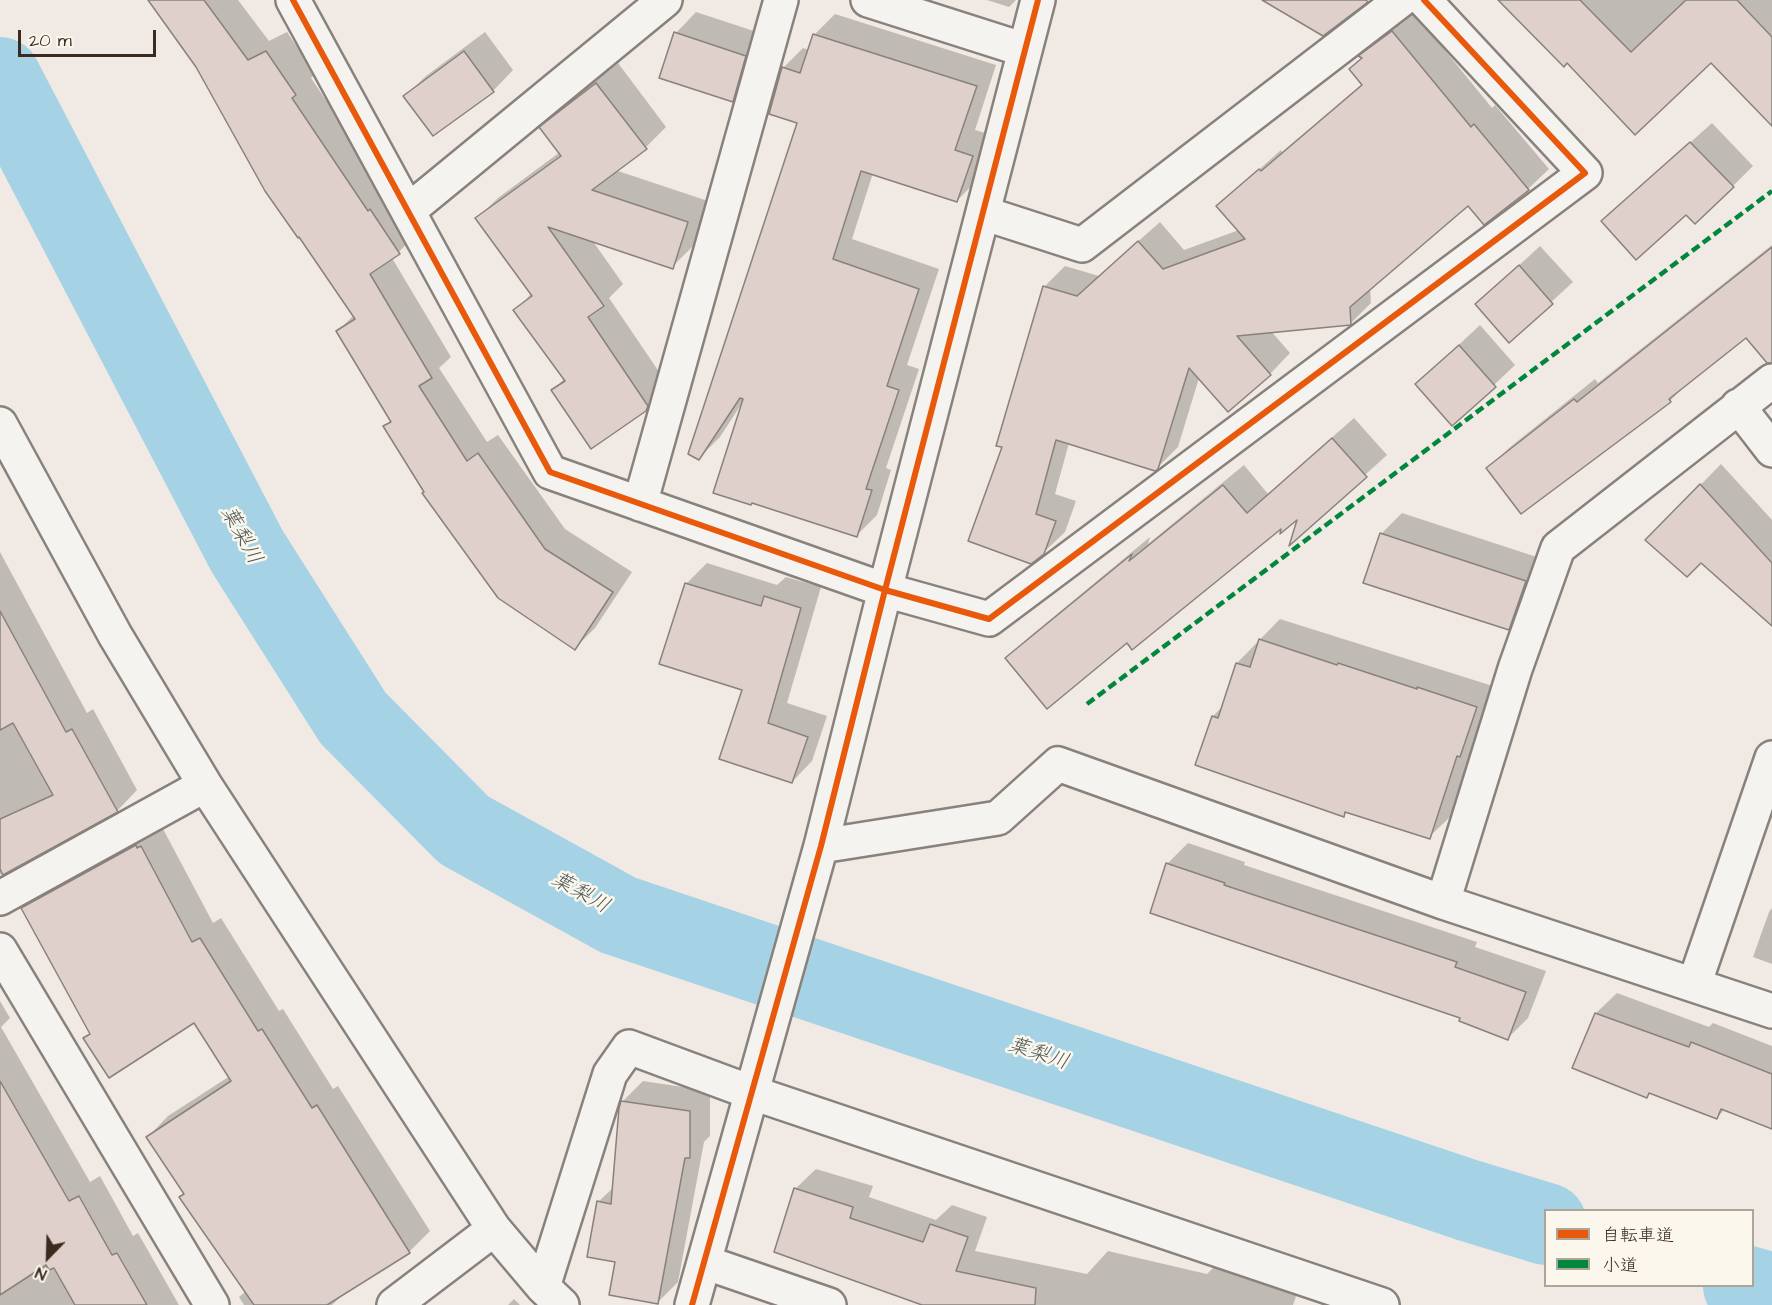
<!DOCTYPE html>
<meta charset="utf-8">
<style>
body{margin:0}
#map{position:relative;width:1772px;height:1305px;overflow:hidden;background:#f1e9e3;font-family:"Architects Daughter","Klee One",sans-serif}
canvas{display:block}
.legend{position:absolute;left:1544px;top:1209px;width:210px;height:78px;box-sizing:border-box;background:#fbf7ec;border:2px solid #aea59a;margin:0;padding:8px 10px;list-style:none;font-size:18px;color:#3b2a1e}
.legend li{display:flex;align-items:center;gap:12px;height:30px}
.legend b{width:30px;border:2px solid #aea59a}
.north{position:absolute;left:18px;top:1227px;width:60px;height:60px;-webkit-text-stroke:4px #fbf7ec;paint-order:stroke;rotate:203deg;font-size:16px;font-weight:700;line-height:24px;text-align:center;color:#3b2a1e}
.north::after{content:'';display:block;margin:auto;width:21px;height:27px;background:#3b2a1e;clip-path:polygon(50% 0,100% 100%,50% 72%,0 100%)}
.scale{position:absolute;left:18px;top:30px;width:138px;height:27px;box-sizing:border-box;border:3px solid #3b2a1e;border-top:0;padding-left:8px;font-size:18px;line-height:21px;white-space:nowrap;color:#3b2a1e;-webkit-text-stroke:4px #fbf7ec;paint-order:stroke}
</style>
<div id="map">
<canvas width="1772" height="1305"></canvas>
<ul class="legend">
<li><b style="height:8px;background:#e8590c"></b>自転車道</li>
<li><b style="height:8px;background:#00873e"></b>小道</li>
</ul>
<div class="north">N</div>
<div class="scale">20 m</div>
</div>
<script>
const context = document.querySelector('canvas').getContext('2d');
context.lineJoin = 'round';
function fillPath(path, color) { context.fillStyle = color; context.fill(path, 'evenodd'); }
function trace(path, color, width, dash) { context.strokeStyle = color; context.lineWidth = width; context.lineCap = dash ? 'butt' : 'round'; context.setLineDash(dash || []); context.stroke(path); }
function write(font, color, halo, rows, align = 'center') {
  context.font = font + ' "Architects Daughter","Klee One",sans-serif'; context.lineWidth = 5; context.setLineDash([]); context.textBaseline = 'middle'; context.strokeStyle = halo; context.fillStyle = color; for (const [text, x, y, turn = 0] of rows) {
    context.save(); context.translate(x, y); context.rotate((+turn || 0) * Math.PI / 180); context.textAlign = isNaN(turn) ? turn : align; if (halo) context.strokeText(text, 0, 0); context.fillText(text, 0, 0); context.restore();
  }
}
const shadow = new Path2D(`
 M150,0H238L269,41L287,32L315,74L311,78L388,192L419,233L392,258L451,357L439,368L487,442L498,435L565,529L632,572L595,628L575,648L425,492L385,427L391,420L338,331L354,315L197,66Z
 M987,0H1016L1009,7Z
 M1500,0H1772V124L1712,61H1567Z
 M1413,11L1492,108L1495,105L1549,169L1528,189L1468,204L1370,288L1371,303L1350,324L1271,331L1290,353L1270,374L1199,378L1178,447L1157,468L1069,443L1055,494L1076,501L1065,532L1043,553L1004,446L1044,287L1065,266L1099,276L1160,222L1184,250L1239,230L1218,206L1281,150L1282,152L1363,83V57L1361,56L1381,36Z
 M696,12L766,35L753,80L733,101L661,77L676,33Z
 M835,14L996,65L975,130L992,135L977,180L957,201L873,173L852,239L939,269L907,365L919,369L886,468L891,470L877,515L856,536L742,403L720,437L699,458L798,123L783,68L803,48L809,50L814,35Z
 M485,32L513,70L493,91L405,96L426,76Z
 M618,63L666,127L646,147L615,170L708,201L693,246L672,267L592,240L623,284L609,298L668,385L667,389L645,410L553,390L565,378L515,310L532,293L477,218L498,198L560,152L541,128L562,107Z
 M1712,123L1753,166L1733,186L1686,213L1603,221Z
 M1772,245V332L1747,335L1690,380L1670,401L1488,469L1509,448L1595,379L1598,383Z
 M1540,246L1573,282L1509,341L1477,304Z
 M1480,325L1515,365L1453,424L1417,384Z
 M1354,418L1387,455L1292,541L1300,515L1284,525L1127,641L1007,658L1028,638L1150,537L1148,544L1244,465L1268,494Z
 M1721,464L1772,520V624L1701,561L1647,540Z
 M1402,513L1546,560L1529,608L1509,628L1381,534Z
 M0,552L87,713L93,709L137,790L117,811L0,875Z
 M707,563L777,585L786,577L821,587L787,703L827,716L812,761L792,782L686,584Z
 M1280,619L1496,687L1481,735L1475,740L1450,817L1429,837L1348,811L1343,815L1213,716L1223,706L1237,663Z
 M162,827L213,923L221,918L279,1011L283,1009L333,1089L338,1086L430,1231L409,1252L348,1290L332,1305H244L239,1297L246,1291L148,1137L168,1116L230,1076L195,1020L85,1038L91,1032L23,908L44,887Z
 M1188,843L1245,862L1244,865L1477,942L1475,947L1546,971L1528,1018L1507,1039L1462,1017L1167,864Z
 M1772,908V964L1753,957L1769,912Z
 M1617,993L1709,1027L1713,1023L1772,1046V1127L1725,1109L1717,1118L1651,1092L1646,1096L1574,1067L1596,1013Z
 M0,1001L10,1018L1,1027L90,1182L100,1176L133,1236L138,1233L179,1305H0Z
 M643,1081L710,1091V1136L704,1142L678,1282L658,1302L617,1261L598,1202L614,1187L622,1102Z
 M816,1169L873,1186L869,1197L936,1220L952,1205L987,1217L975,1251L1087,1274L1108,1251L1207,1274L1221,1260L1301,1282L1293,1305H927L795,1189Z
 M514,1299L520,1305H508Z`);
const river = new Path2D(`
 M0,78L247,551L353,718L464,830L618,915L1467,1200L1546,1224
 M1744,1286L1772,1294`);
const building = new Path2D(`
 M148,0H204L248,60L266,51L296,95L292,98L368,211L370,209L400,254L370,274L432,378L419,386L467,461L478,453L545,549L613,592L575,650L498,598L422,493L424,492L383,426L391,422L336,331L355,319L299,237L298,238L265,191L196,67Z
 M1262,0H1366L1368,2L1323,36Z
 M1498,0H1580L1631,52L1686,0H1737L1772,37V126L1711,63L1635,135L1567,63L1564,67Z
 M1392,31L1471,127L1474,124L1529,190L1484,225L1468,206L1350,307L1351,325L1237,336L1271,375L1228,412L1189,368L1158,469L1155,471L1056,440L1036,514L1056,521L1044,554L1031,564L968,541L1002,447L996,446L1043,286L1077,296L1138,241L1163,269L1245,239L1216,206L1259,169L1261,171L1362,85L1349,69L1362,58L1358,56Z
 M674,32L746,56L733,102L659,78Z
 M813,34L977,86L955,150L973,156L957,202L861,171L833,259L919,289L887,386L899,390L866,489L872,490L857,537L752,503L751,505L713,493L743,399L740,398L699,460L688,454L797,123L769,114L782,67L800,73Z
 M464,51L494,92L433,136L403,96Z
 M596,83L647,149L592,190L688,222L673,269L548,227L604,306L588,317L648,406L646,411L591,449L551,390L565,381L513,310L532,296L475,218L561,156L539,127Z
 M1690,142L1734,187L1695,224L1686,215L1636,260L1601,221Z
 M1772,247V363H1767L1746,338L1669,399L1671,402L1521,514L1486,468L1574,399L1577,402Z
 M1519,265L1553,304L1509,343L1475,304Z
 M1459,345L1496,387L1452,426L1415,384Z
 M1332,438L1367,477L1289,546L1297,520L1280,534L1281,529L1132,650L1127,643L1047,709L1005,658L1132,554L1129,561L1223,485L1247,513Z
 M1700,484L1772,563V626L1701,563L1687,577L1645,540Z
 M1380,533L1526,581L1509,630L1363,583Z
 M685,583L761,606L764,596L801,608L768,723L808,737L792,783L719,759L742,690L659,664Z
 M0,611L66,732L72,729L118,812L3,875L0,869V819L53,795L13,723L0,730Z
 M1259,639L1337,665L1338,663L1417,689V687L1477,707L1460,757L1457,756L1430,839L1345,812L1344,817L1195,765L1212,716L1218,718L1236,663L1250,667Z
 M136,845L137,848L141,846L192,942L200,938L258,1031L262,1029L312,1108L317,1105L410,1253L327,1305H254L179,1197L184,1194L146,1137L231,1081L194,1023L109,1078L83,1038L90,1034L21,908Z
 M1166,863L1225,883L1224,885L1457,962L1455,967L1526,992L1508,1040L1459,1021L1460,1018L1150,913Z
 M1595,1013L1689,1047L1691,1042L1772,1074V1129L1721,1109L1717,1119L1649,1093L1647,1098L1572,1068Z
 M0,1081L69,1201L79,1196L112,1255L117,1253L147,1305H75L54,1268L49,1270L46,1265L0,1295Z
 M621,1101L690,1111V1158H685L658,1304L609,1295L615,1262L587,1257L597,1201L611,1204L619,1108Z
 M794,1188L853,1207L850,1218L923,1242L930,1224L968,1237L956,1271L1036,1288L1035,1305H922L774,1252Z`);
const minor = new Path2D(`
 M293,0L550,472L885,590L989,619L1585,173L1424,0
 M868,0L1025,50
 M408,211L665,0
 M983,213L1082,245L1401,0
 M1738,406L1772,450
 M0,424L115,635L205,785L494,1229L543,1287L562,1305
 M640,504L781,0
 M821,846L998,818L1058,764L1443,902L1772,1011
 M0,898L205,785
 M1443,902L1515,669L1558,548L1772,381
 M0,950L212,1305
 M1694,985L1772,758
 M704,1262L829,1305
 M543,1287L610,1074L629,1047L753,1093L1382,1305
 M394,1305L494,1229
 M692,1305L821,846L885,590L1038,0`);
const quiet = new Path2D(`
 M1087,704L1772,191`);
const cycleway = new Path2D(`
 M293,0L550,472L885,590L989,619L1585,173L1424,0
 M692,1305L821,846L885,590L1038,0`);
const waterNames = [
 ["葉梨川",240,536,61],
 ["葉梨川",580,894,29],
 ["葉梨川",1038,1055,18]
];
fillPath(shadow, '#0003');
trace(river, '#a5d3e5', 82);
fillPath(building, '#dfd0cc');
trace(building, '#88817c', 1.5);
trace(minor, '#88817c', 38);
trace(minor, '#f5f3ef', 33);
trace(quiet, '#00873e', 4.5, [9, 4.5]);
trace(cycleway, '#e8590c', 6);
write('italic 21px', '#515a5a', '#fbf7ec', waterNames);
</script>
